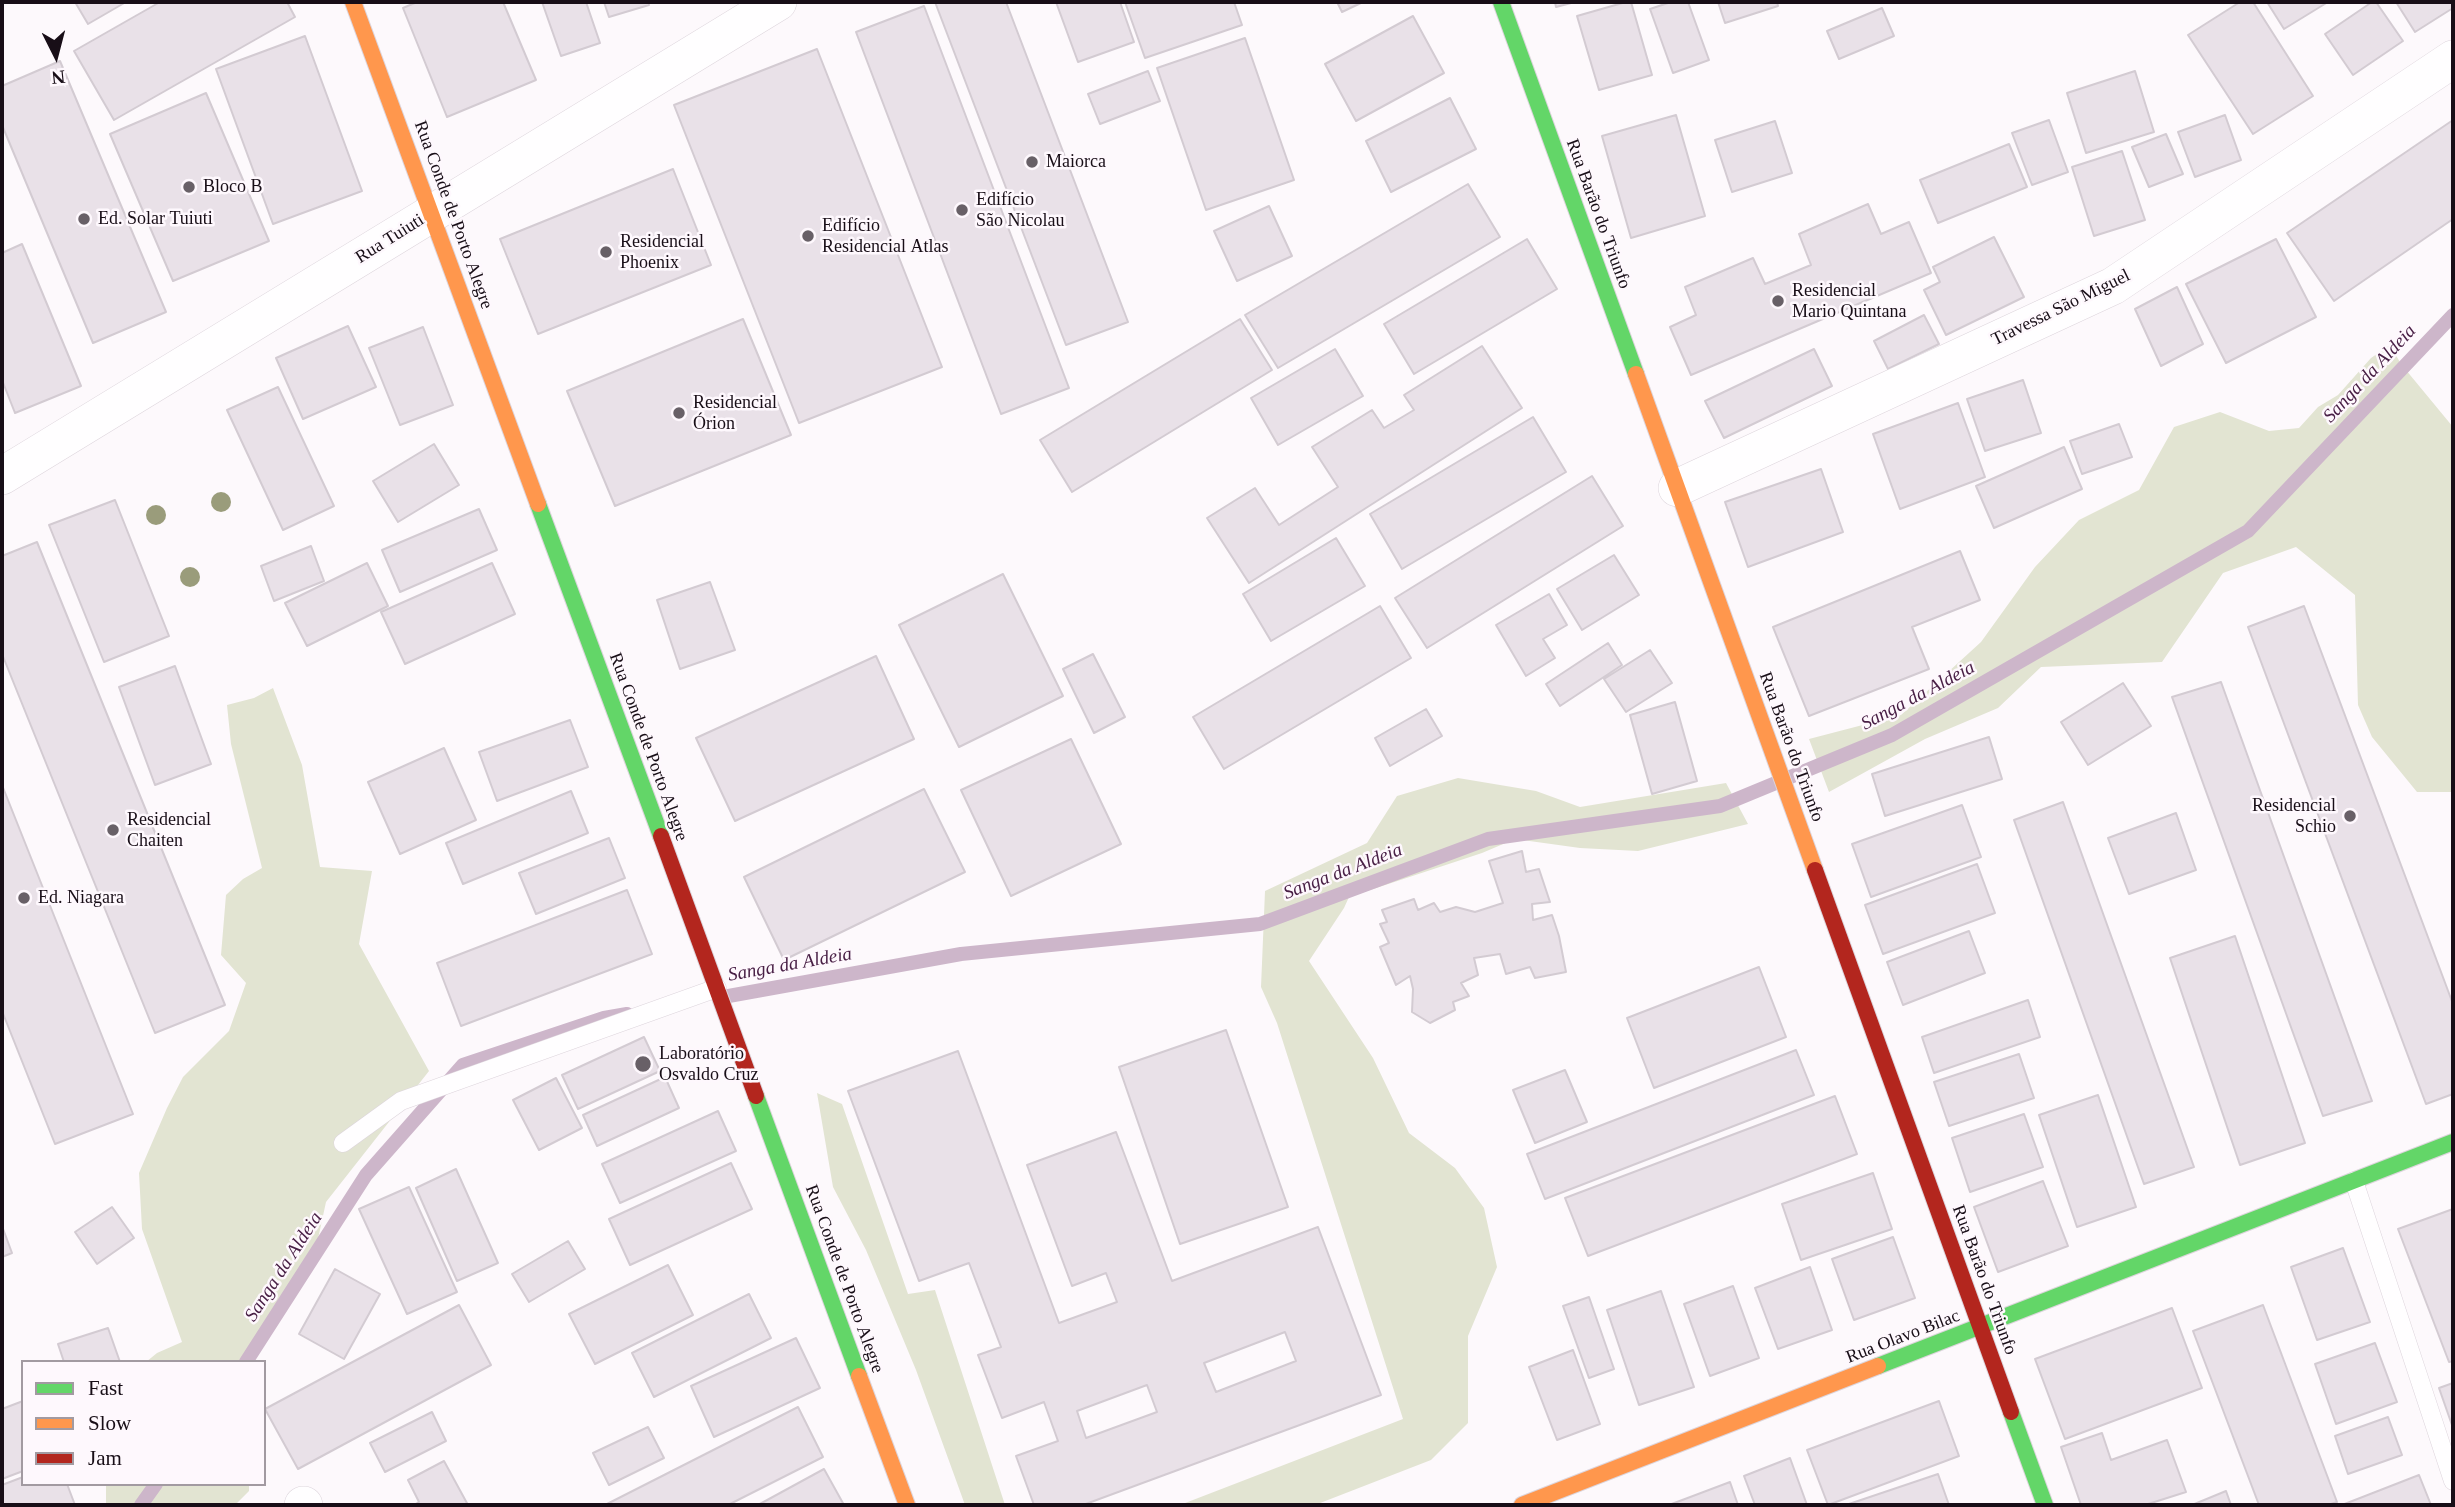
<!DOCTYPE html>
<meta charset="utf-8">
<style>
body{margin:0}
#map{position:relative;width:2455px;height:1507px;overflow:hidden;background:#fdf9fc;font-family:"Times New Roman",serif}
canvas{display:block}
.frame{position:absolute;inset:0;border:4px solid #180e17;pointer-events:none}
.legend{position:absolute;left:21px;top:1360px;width:245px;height:126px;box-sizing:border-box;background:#fef8fd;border:2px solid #a29aa1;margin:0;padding:9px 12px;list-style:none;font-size:21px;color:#180e17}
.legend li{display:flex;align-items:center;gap:14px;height:35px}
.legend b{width:35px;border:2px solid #a29aa1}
.north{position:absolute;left:21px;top:21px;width:70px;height:70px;-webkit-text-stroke:5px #fef8fd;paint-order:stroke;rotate:174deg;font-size:19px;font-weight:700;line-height:28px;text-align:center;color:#180e17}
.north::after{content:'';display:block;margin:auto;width:24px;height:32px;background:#180e17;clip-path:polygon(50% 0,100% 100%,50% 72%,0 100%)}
</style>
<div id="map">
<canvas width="2455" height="1507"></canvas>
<div class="frame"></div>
<ul class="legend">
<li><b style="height:9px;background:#63d668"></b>Fast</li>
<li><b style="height:9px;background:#ff974d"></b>Slow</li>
<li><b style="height:9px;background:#b3261e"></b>Jam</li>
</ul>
<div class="north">N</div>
</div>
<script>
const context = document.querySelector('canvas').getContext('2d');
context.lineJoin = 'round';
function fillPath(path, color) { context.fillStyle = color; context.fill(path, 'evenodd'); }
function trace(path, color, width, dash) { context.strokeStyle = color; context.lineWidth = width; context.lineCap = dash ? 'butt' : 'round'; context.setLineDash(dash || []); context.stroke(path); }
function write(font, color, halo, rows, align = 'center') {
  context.font = font + ' "Times New Roman",serif'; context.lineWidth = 5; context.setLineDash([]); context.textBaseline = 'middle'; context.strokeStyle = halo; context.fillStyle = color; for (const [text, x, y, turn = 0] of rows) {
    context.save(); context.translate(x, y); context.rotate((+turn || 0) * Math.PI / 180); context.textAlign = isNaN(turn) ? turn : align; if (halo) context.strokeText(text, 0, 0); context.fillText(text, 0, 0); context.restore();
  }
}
const green = new Path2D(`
 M2390,345L2401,364L2453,427V792H2417L2372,737L2358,705L2355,595L2296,547L2223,573L2162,662L2041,667L1998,708L1925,739L1829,792L1809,739L1901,715L1981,642L2035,567L2079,520L2139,490L2174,427L2220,412L2269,431L2299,428L2318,407L2338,395L2371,358Z
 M273,688L302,765L320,867L372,871L359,944L429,1071L326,1202L316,1248L245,1362H146L157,1353L182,1342L142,1229L139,1173L167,1108L183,1077L229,1031L246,983L221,955L226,895L243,879L262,868L231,744L227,705L254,698Z
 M1458,778L1536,791L1580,807L1726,783L1748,824L1638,851L1580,848L1515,839L1482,853L1349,897L1344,908L1309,961L1373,1058L1409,1133L1455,1168L1484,1208L1497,1267L1468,1336V1423L1431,1460L1315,1505H1180L1403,1419L1277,1023L1261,987L1265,891L1367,843L1397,796Z
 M817,1093L842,1104L908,1294L935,1290L1005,1505H965L916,1370L866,1250L833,1187Z
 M106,1484H249V1491L235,1505H106Z`);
const stream = new Path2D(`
 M723,997L961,954L1260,924L1488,839L1720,806L1892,735L2248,531L2453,315
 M246,1362L366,1175L463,1065L604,1018L627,1014
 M141,1505L156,1484`);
const building = new Path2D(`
 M75,2H126L88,24Z
 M160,2H287L295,17L114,120L74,51Z
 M417,2H503L536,80L447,117L403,8Z
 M542,2H586L600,43L561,56Z
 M604,2H648L649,5L609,17Z
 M935,2H1006L1128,322L1066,345Z
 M1056,2H1120L1134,42L1078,62Z
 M1125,2H1234L1242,25L1145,58Z
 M1337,2H1363L1342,12Z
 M1555,2H1575L1556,7Z
 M1626,2H1631L1652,75L1599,90L1577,16Z
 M1671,2H1688L1709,60L1673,73L1650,9Z
 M1718,2H1777L1778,6L1725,23Z
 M2240,2H2253L2313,96L2253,134L2188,35Z
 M2267,2H2328L2284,29Z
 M2372,2H2376L2403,41L2353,75L2325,34Z
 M2396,2H2453V8L2415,32Z
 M924,6L1069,388L1001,414L856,32Z
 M1882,8L1894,36L1839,59L1827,31Z
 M1413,16L1444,73L1356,121L1325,64Z
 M305,36L362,191L273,224L216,69Z
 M1245,38L1294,180L1206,210L1157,68Z
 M817,49L942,367L799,423L674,105Z
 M60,61L166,312L93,343L2,125V86Z
 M1148,71L1160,101L1100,124L1088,94Z
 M2135,71L2154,132L2086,153L2067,93Z
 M206,93L269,241L173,281L110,134Z
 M1450,98L1476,149L1391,192L1366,141Z
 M1676,115L1705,216L1631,238L1602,136Z
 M2225,115L2241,160L2195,177L2178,132Z
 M2049,120L2068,172L2032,185L2012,133Z
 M2453,120V219L2334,301L2287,233Z
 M1775,121L1792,173L1732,192L1715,140Z
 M2166,134L2183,174L2149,187L2132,147Z
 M2009,144L2027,187L1938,223L1920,180Z
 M2122,151L2145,220L2094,236L2072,167Z
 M673,169L711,265L538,334L500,239Z
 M1468,184L1500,237L1278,368L1245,315Z
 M1868,204L1881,234L1909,222L1931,273L1691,375L1670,327L1696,315L1685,287L1753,258L1765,284L1811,265L1799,234Z
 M1269,206L1292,256L1237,281L1214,231Z
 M1994,237L2024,297L1946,335L1924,290L1940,282L1933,267Z
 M1527,239L1557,289L1414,374L1384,324Z
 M2276,239L2316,317L2226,363L2186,284Z
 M22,244L81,386L15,413L2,380V253Z
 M2177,287L2203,344L2161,366L2135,309Z
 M1924,315L1939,344L1888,369L1874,341Z
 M743,319L791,435L615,506L567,391Z
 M1240,319L1272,370L1072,492L1040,440Z
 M348,326L376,387L303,419L276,358Z
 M423,327L453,405L400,425L369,348Z
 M1482,346L1522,408L1249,583L1207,518L1255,488L1279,525L1338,487L1312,447L1372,410L1384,428L1414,410L1404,395Z
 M1335,349L1363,396L1278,445L1251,398Z
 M1814,349L1832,386L1724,438L1705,401Z
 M2023,380L2041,433L1985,451L1967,399Z
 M278,387L334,506L283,530L227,410Z
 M1958,403L1985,477L1900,509L1873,434Z
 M1533,417L1566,472L1402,569L1370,514Z
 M2119,424L2132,457L2082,474L2070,441Z
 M434,444L459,485L398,522L373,481Z
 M2064,447L2082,489L1994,528L1976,486Z
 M1821,469L1843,532L1748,567L1725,502Z
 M1592,476L1623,526L1427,648L1395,598Z
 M115,500L169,636L104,662L49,525Z
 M479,509L497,550L400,592L382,550Z
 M1336,538L1365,586L1271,641L1243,594Z
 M37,542L225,1005L155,1033L2,654V556Z
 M311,546L324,581L274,601L261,566Z
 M1960,551L1980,600L1912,627L1929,669L1809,716L1773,627Z
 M1614,555L1639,595L1582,630L1557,589Z
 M367,563L388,606L307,646L285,603Z
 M492,563L515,614L405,664L381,612Z
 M1003,574L1063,696L959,747L899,625Z
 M710,582L735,650L680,669L657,600Z
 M1549,594L1567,625L1543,639L1555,658L1526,676L1496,625Z
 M1380,606L1411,658L1224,769L1193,717Z
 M2304,606L2453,1004V1094L2426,1104L2248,627Z
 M1608,643L1622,665L1560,706L1546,684Z
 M1650,650L1672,683L1626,712L1604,679Z
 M1093,654L1125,717L1094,733L1063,669Z
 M876,656L914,739L735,821L696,738Z
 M175,666L211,764L155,785L119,687Z
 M2221,682L2372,1101L2323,1116L2172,697Z
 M2123,683L2151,726L2088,765L2061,722Z
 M1675,702L1697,781L1652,794L1630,715Z
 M1426,709L1442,736L1390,766L1375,738Z
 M570,720L588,767L497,801L479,752Z
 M1989,737L2002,779L1885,816L1872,774Z
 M1071,739L1121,844L1011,896L961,790Z
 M444,748L476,820L400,854L368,782Z
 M2,785L133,1114L55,1144L2,1011Z
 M924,789L965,872L784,960L744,877Z
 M571,791L588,833L463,884L446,843Z
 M2063,802L2194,1167L2144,1184L2014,820Z
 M1962,805L1981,857L1871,897L1852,844Z
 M2176,813L2196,870L2129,894L2108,838Z
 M609,838L625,878L536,914L519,873Z
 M1522,851L1526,872L1539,869L1550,902L1532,904L1533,920L1552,915L1559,936L1566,972L1535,978L1530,967L1506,974L1500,954L1474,958L1478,975L1461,983L1469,996L1453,1002L1455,1010L1430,1023L1412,1012L1413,989L1410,976L1396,985L1380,947L1389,943L1380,924L1387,922L1382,910L1414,899L1418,910L1434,903L1440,912L1456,907L1475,912L1503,903L1489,861Z
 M1977,864L1995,913L1883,954L1865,905Z
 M627,890L652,954L461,1026L437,963Z
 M1969,931L1985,973L1903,1005L1887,962Z
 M2235,936L2305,1143L2240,1165L2170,958Z
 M1759,967L1786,1037L1654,1088L1627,1018Z
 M2028,1000L2040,1037L1934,1073L1922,1037Z
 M1226,1030L1288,1207L1180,1244L1119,1067Z
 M644,1037L660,1071L578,1109L562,1075Z
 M1796,1050L1814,1095L1545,1199L1527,1154Z
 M958,1051L1059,1323L1117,1302L1106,1273L1072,1286L1027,1165L1116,1132L1172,1281L1318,1227L1381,1395L1083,1505H1034L1016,1456L1058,1441L1044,1402L1002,1418L978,1355L1001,1347L969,1263L919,1281L848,1091ZM1285,1332L1296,1361L1216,1392L1204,1363ZM1147,1385L1157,1412L1086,1438L1077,1411Z
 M2019,1054L2034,1098L1949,1126L1934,1082Z
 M1565,1070L1587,1122L1535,1143L1513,1090Z
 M665,1077L679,1108L597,1146L583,1115Z
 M556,1078L582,1128L539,1150L513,1100Z
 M2098,1095L2136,1207L2077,1227L2039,1115Z
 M1835,1096L1857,1154L1588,1256L1565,1198Z
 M718,1111L736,1151L620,1203L602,1164Z
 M2024,1114L2043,1167L1970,1192L1952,1138Z
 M731,1163L752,1209L630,1265L609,1219Z
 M456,1169L498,1263L457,1281L416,1188Z
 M1873,1173L1892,1229L1801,1260L1782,1204Z
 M2043,1181L2068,1246L1998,1272L1974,1207Z
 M409,1187L457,1292L407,1314L359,1209Z
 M112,1207L134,1238L97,1264L75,1232Z
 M2453,1209V1361L2449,1362L2398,1229Z
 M2,1226L12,1253L2,1257Z
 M1893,1237L1915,1298L1854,1320L1832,1259Z
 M568,1241L585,1269L529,1302L512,1274Z
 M2343,1248L2370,1322L2317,1340L2291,1267Z
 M668,1265L693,1315L595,1364L569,1314Z
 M1810,1267L1832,1330L1778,1349L1755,1288Z
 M335,1269L380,1294L344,1359L299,1334Z
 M1733,1286L1759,1358L1710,1376L1684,1304Z
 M1661,1291L1694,1387L1639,1405L1607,1310Z
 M749,1294L771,1338L654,1397L632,1353Z
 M1589,1297L1614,1369L1589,1378L1563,1306Z
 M459,1305L491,1365L298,1469L265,1409Z
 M2263,1305L2337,1502L2328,1505H2259L2193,1331Z
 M2172,1308L2202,1388L2065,1439L2035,1359Z
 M108,1328L120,1362H64L58,1344Z
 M796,1338L820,1388L714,1437L691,1386Z
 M2375,1343L2397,1402L2336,1424L2315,1364Z
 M1573,1350L1600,1424L1557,1440L1529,1367Z
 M2453,1383V1428L2439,1388Z
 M23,1401V1471L2,1479V1409Z
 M1939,1401L1959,1456L1828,1505L1807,1450Z
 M798,1407L823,1457L728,1505H605Z
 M432,1412L446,1441L385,1472L370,1443Z
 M2388,1417L2402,1455L2348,1474L2335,1436Z
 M648,1427L664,1458L609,1485L593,1453Z
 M2102,1433L2111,1460L2167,1440L2186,1492L2145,1505H2081L2061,1447Z
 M1790,1458L1807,1505H1755L1744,1476Z
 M444,1461L468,1505H414L419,1502L408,1480Z
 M824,1469L844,1505H758Z
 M1938,1474L1949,1505H1846Z
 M2419,1475L2431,1505H2342Z
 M23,1477V1484H67L75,1505H2V1485Z
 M1730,1482L1738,1505H1669Z
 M2226,1491L2231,1505H2192Z`);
const lane = new Path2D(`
 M343,1143L401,1101L717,988
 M2354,1181L2453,1481`);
const street = new Path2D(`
 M2,476L778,2
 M1677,488L2113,286L2453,59
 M303,1505H304`);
const fast = new Path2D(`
 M1501,2L1636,374
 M538,504L661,836
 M756,1096L859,1376
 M1878,1366L2453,1142
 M2011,1412L2045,1505`);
const slow = new Path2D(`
 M353,2L538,504
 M1636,374L1815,870
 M859,1376L907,1505
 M1522,1505L1878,1366`);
const jam = new Path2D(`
 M661,836L756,1096
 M1815,870L2011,1412`);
const trees = [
 [221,502],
 [156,515],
 [190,577]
];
const markers = [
 [1032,162,7,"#686067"],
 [189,187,7,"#686067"],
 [962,210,7,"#686067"],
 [84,219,7,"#686067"],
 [808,236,7,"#686067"],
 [606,252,7,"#686067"],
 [1778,301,7,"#686067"],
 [679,413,7,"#686067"],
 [2350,816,7,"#686067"],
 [113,830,7,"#686067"],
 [24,898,7,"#686067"],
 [643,1064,9,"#686067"]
];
const poiNames = [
 ["Maiorca",1046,162],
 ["Bloco B",203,187],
 ["Edifício",976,200],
 ["São Nicolau",976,221],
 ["Ed. Solar Tuiuti",98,219],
 ["Edifício",822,226],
 ["Residencial Atlas",822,247],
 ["Residencial",620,242],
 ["Phoenix",620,263],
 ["Residencial",1792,291],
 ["Mario Quintana",1792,312],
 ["Residencial",693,403],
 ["Órion",693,424],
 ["Residencial",2336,806,"right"],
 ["Schio",2336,827,"right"],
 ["Residencial",127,820],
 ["Chaiten",127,841],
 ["Ed. Niagara",38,898],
 ["Laboratório",659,1054],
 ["Osvaldo Cruz",659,1075]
];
const streetNames = [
 ["Rua Barão do Triunfo",1598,214,70],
 ["Rua Conde de Porto Alegre",453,215,70],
 ["Rua Tuiuti",390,239,-32],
 ["Travessa São Miguel",2061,308,-26],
 ["Rua Conde de Porto Alegre",648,747,70],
 ["Rua Barão do Triunfo",1791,747,70],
 ["Rua Conde de Porto Alegre",844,1279,70],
 ["Rua Barão do Triunfo",1984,1280,70],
 ["Rua Olavo Bilac",1903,1337,-21]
];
const waterNames = [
 ["Sanga da Aldeia",2370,374,-47],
 ["Sanga da Aldeia",1918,696,-28],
 ["Sanga da Aldeia",1343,872,-21],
 ["Sanga da Aldeia",790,965,-10],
 ["Sanga da Aldeia",284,1267,-57]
];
fillPath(green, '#e2e4d2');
trace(stream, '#cdb6ca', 14);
fillPath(building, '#e9e1e8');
trace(building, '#d3cbd2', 2);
trace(lane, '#ddd5dc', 19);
trace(street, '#ddd5dc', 38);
trace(fast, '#ddd5dc', 18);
trace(slow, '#ddd5dc', 18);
trace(jam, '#ddd5dc', 18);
trace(lane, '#fffeff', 18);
trace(street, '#fffeff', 37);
trace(fast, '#63d668', 16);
trace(slow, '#ff974d', 16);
trace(jam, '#b3261e', 16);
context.fillStyle = '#9a9c7b';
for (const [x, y] of trees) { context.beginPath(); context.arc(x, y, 10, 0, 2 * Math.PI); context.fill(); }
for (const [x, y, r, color] of markers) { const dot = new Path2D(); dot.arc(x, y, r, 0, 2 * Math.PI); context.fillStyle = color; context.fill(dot); trace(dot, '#fef8fd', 2.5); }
write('18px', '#180e17', '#fef8fd', poiNames, 'left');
write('18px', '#180e17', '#fef8fd', streetNames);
write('italic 19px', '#492046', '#fef8fd', waterNames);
</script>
